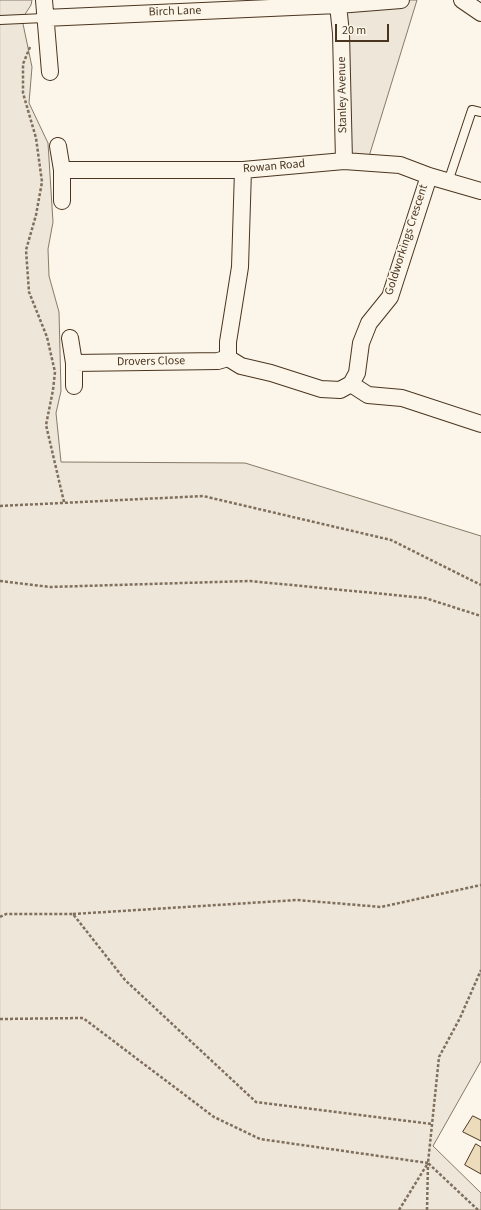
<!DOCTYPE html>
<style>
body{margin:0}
#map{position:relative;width:481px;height:1210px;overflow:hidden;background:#fbf6e9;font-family:"Source Sans 3",sans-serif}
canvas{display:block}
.scale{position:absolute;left:335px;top:24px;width:54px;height:18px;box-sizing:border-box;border:2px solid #4a3520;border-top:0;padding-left:5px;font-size:12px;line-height:14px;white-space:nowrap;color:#4a3520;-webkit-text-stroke:3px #fbf6e9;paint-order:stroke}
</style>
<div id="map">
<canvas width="481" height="1210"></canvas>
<div class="scale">20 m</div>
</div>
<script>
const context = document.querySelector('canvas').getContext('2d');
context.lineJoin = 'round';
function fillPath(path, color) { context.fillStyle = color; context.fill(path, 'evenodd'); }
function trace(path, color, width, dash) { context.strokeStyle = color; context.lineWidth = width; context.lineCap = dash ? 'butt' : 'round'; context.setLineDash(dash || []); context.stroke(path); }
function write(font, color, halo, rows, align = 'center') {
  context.font = font + ' "Source Sans 3",sans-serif'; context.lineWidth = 3; context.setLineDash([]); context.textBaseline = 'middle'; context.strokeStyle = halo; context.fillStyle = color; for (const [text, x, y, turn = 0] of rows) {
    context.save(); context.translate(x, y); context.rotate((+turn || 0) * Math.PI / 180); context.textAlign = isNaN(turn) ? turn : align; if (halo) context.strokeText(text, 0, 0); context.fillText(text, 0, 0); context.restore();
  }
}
const green = new Path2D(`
 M0,0H32L31,5L22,19L32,67L29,103L48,143L53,222L48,249L49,276L59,312L61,391L56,413L61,462L245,463L481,536V1061L433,1146L481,1193V1210H0Z
 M401,0H417L367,163L344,161L338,5Z`);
const building = new Path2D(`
 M473,1116L481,1120V1141L463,1132Z
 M476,1144L481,1147V1174L465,1165Z`);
const path = new Path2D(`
 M30,47L23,64V93L36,138L42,182L36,215L26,250L29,292L47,337L55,372L53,390L46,425L64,502
 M0,506L203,496L391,540L481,585
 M0,581L50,587L250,581L425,598L481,616
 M73,914L297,900L381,907L481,885
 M0,917L6,914H73L125,980L256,1102L432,1124
 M0,1019L83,1018L214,1117L260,1139L428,1163
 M399,1210L428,1163
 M427,1210L428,1163
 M478,1210L428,1163L439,1057L460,1018L481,970`);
const lane = new Path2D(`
 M0,20L44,18
 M448,182L472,110L481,112`);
const street = new Path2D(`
 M44,0L50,72
 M462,0L481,13
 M338,5L341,33L344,161
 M44,18L338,5L401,0
 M58,146L62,170V201
 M62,170H243L344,161L400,165L429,176L481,191
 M70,338L74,363V386
 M228,358L241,366L271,373L321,389L340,390L351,384L357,373L361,343L369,323L390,297L429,176
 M228,358V342L240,267L243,170
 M74,363L218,361L228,358
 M351,384L368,395L402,398L481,424`);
const streetNames = [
 ["Birch Lane",175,12,-2],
 ["Stanley Avenue",343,95,-91],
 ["Rowan Road",274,167,-5],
 ["Goldworkings Crescent",407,240,-72],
 ["Drovers Close",151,362,-1]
];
fillPath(green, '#ede6d9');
trace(green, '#887966', 1);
fillPath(building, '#ecdcbc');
trace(building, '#4a3520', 1);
trace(lane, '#4a3520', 10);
trace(street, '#4a3520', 18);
trace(path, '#7f6f5c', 2.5, [3, 2]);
trace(lane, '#fbf6e9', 8);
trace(street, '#fbf6e9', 16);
write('12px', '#4a3520', '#fbf6e9', streetNames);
</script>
